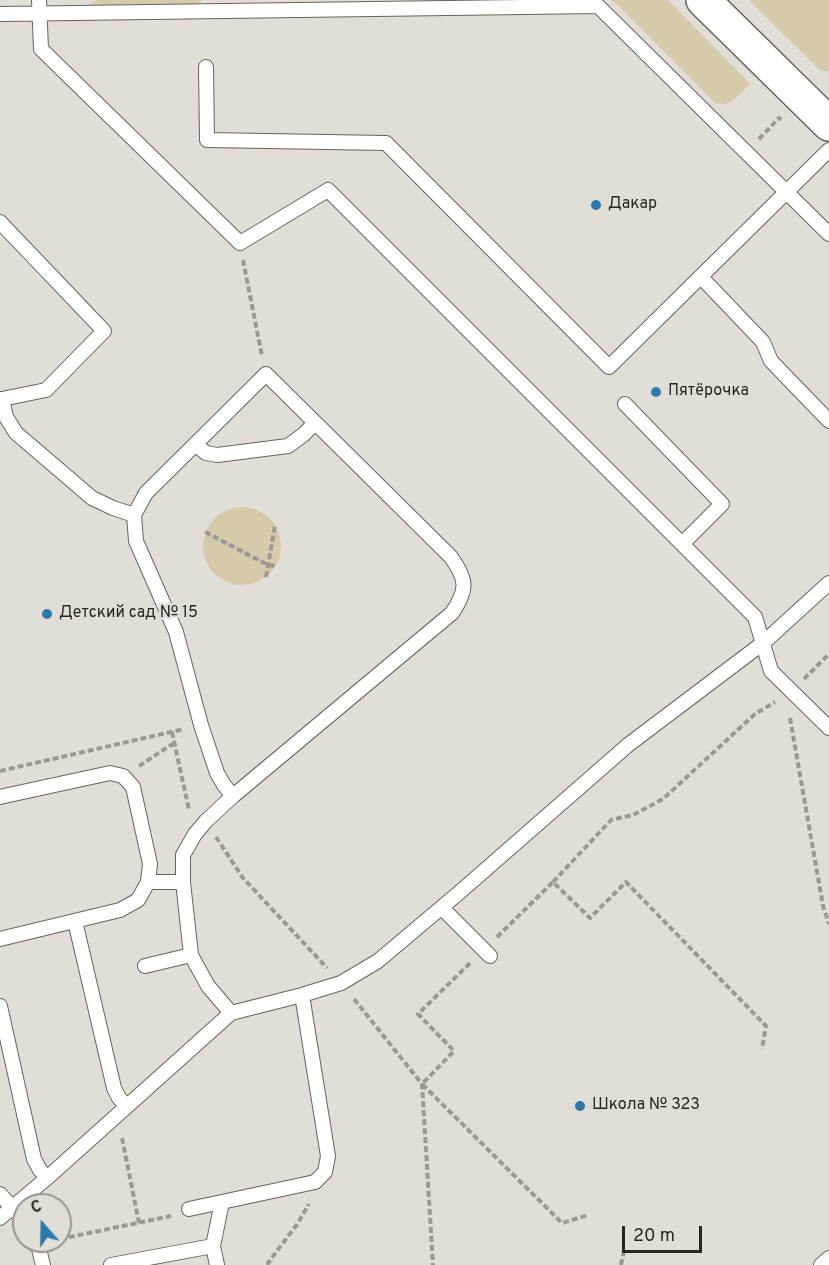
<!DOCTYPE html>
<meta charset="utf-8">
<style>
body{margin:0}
#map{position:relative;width:829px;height:1265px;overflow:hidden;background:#e1ded7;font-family:Overpass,sans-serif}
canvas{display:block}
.north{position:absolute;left:12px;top:1193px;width:60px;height:60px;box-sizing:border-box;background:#e1ded7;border:2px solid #97948f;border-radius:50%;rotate:340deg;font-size:16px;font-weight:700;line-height:24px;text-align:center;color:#272623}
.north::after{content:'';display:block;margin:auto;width:21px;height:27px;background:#2c7aac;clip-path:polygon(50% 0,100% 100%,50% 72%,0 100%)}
.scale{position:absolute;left:622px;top:1226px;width:80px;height:27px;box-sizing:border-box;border:3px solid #272623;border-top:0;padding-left:8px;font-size:18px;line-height:21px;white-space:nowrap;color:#272623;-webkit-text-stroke:4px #e1ded7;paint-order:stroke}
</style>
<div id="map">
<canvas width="829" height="1265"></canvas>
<div class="north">С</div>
<div class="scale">20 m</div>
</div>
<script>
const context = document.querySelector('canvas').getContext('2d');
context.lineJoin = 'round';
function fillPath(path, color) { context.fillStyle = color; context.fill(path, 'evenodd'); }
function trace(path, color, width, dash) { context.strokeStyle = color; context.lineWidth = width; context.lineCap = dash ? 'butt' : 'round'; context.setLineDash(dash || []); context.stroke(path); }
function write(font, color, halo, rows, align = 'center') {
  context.font = font + ' Overpass,sans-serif'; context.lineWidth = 5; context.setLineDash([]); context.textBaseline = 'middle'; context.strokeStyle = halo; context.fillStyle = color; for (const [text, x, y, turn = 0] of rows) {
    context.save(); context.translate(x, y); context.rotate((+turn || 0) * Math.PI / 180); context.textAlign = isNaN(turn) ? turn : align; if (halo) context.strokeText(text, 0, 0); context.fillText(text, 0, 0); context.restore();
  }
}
const green = new Path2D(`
 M97,0H204L194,4L88,5Z
 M611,0H668L750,84C739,94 731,108 715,103L619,6Z
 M749,0H829V72L820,70Z
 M203 546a39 39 0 1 1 78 0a39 39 0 1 1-78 0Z`);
const path = new Path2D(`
 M759,139L779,118L781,120
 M243,260L262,356
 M205,532L268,565L275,566
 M266,577L275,525
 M804,679L829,654
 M790,718L823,906L829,924
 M172,732L189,810
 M139,766L171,745L175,744
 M0,771L184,729
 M216,837L243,878L327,968
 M553,882L611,820L633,815L663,799L755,714L775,702
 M497,937L553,882L590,918L626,882L766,1026L762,1049
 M470,963L418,1014L454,1051L422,1084L562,1223L588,1215
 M354,999L422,1084L433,1265
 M122,1138L139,1223
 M60,1239L171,1216
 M269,1265L268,1263L298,1223L309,1204
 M621,1265L624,1251`);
const service = new Path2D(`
 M39,0L41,49L240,243L328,190L755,617L771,671L829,728
 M0,14L598,6L829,234
 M206,67L207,140L386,143L609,367L829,150
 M0,222L104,331L46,390L2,399
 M701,277L763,342L771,361L829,421
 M0,399H2L6,417L16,433L92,498L113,508L134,515L136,541L176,632L201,725L217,773L224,785L233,796L206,821L195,834L183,855V882L191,955L208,986L231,1013
 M625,404L722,504L682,544
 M196,445L206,453L217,455L288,446L303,435L315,423
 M134,515L146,493L266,374L451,557C467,580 468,589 452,613L233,796
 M0,797L110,773L123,776L133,787L150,864L148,882L138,900L120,910L0,939
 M148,882H183
 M442,908L490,956
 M75,921L114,1088L119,1098L127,1106
 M145,966L191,955
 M0,1006L34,1159L40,1170L47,1178
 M0,1194L24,1221
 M189,1209L315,1182L325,1172L328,1156L302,995
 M0,1218L47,1178L231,1013L302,995L341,983L378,961L461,891L628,745L763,643L829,583
 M37,1241L43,1265
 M213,1246L217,1265
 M111,1265L213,1246L222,1202
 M821,1265L829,1258`);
const tertiary = new Path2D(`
 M703,0L829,124`);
const markers = [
 [596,205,6,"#2c7aac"],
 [656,392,6,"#2c7aac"],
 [47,614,6,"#2c7aac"],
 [580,1106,6,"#2c7aac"]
];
const poiNames = [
 ["Дакар",608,205],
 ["Пятёрочка",668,392],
 ["Детский сад № 15",59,614],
 ["Школа № 323",592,1106]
];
fillPath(green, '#d5caa9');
trace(service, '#66645e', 16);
trace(tertiary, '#66645e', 36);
trace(path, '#9b9993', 4, [6, 3]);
trace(service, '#fff', 14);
trace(tertiary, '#fff', 33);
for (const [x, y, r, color] of markers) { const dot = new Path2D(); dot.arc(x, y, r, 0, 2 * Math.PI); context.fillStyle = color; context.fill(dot); trace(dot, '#e1ded7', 2); }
write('16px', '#272623', '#e1ded7', poiNames, 'left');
</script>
